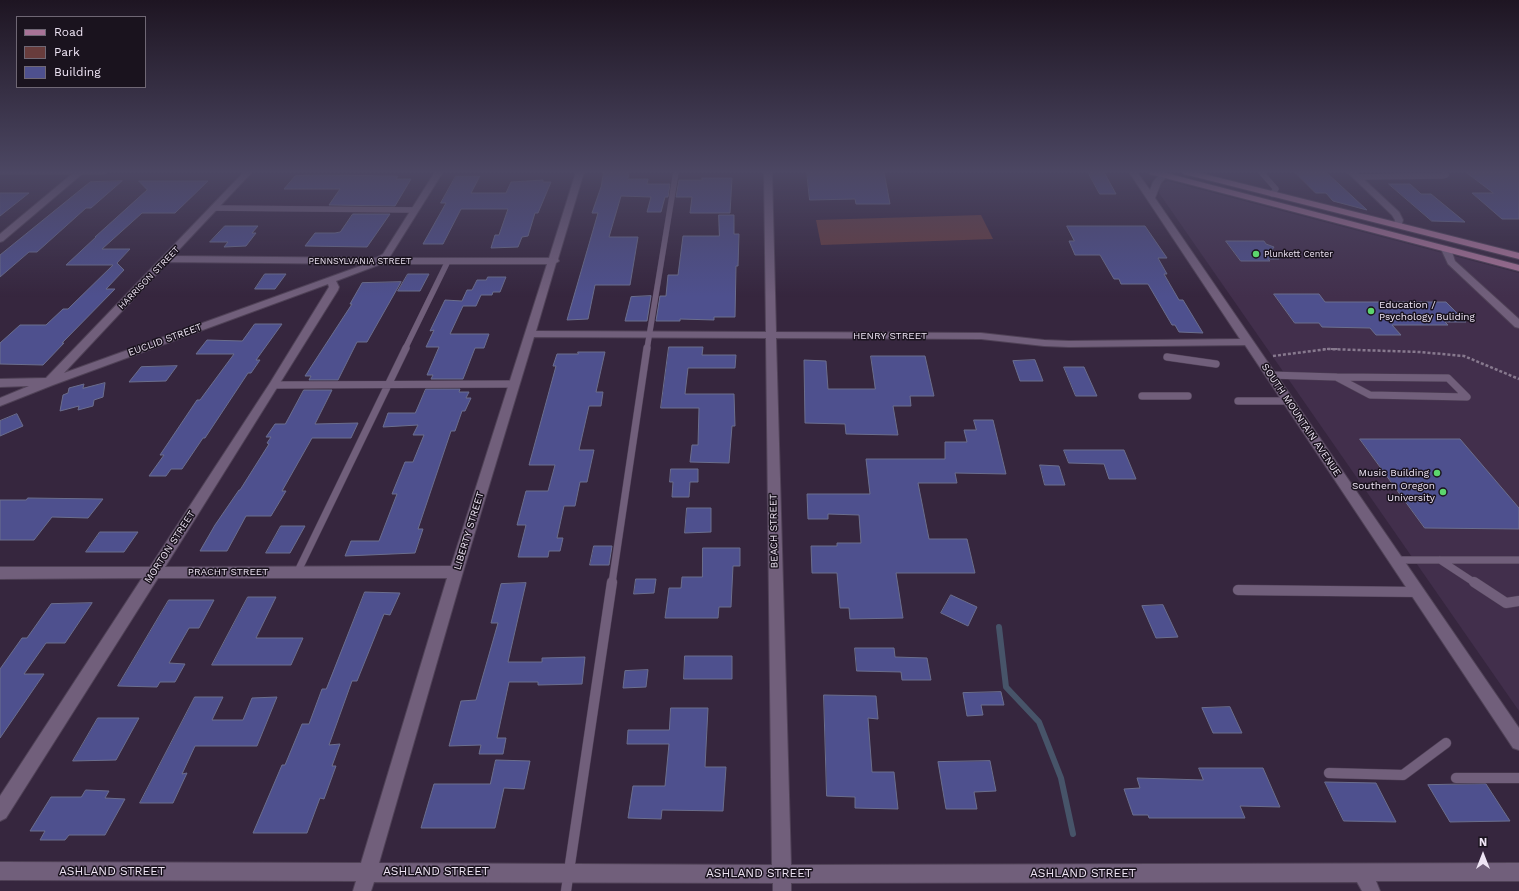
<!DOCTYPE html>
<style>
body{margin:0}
#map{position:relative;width:1519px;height:891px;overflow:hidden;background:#36263e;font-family:"Work Sans",sans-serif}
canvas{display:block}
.legend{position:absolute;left:16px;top:16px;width:130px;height:72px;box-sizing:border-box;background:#1a131e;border:1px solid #6f6774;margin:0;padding:5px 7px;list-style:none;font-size:12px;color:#eee4f4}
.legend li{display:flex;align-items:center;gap:8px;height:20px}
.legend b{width:20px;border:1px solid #6f6774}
.north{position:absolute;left:1463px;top:835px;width:40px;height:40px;-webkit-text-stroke:3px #1a131e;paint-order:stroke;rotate:0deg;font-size:11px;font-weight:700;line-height:16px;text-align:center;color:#eee4f4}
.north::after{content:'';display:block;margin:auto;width:14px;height:18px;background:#eee4f4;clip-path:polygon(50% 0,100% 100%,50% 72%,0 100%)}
</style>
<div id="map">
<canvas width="1519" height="891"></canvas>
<ul class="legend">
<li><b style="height:5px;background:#a87397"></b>Road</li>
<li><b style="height:11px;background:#683c3c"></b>Park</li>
<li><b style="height:11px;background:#4e508e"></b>Building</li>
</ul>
<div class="north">N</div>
</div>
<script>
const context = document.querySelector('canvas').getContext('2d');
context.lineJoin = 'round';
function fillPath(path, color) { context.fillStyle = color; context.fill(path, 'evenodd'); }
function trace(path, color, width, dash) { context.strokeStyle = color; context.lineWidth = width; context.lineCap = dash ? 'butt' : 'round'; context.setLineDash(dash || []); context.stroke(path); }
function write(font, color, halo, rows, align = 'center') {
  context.font = font + ' "Work Sans",sans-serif'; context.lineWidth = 3; context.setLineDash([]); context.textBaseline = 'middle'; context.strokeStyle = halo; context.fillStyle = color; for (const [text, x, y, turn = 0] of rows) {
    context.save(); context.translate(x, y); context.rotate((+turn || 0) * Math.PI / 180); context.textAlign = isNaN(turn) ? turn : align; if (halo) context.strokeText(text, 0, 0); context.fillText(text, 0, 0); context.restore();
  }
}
const built = new Path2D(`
 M1168,181L1519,273V711L1159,193L1160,184Z`);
const green = new Path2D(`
 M981,215L993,239L821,245L816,220Z`);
const stream = new Path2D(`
 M999,627L1006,687L1039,722L1061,778L1073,834`);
const building = new Path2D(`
 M604,172H629L628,179H648L647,184H670L668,197H665L661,212H647L651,197L621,196L609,237H638L630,285H595L588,319L567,320L598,213H592L601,187Z
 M807,172H884L890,204H856L855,199L810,200Z
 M1088,172H1104L1116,194H1100Z
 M1295,172H1326L1367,210L1333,201L1326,193H1316Z
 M1466,172L1519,173V219H1502L1472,193H1493Z
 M319,175L398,176L396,179H411L395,206L329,205L340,189H284L295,176Z
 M456,176H480L471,193H506L511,182L543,180V182H551L538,213H535L528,236L522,237L518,247L491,248L495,235H499L508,209H461L443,244H423L446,203H441Z
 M702,178H732L730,213H690L692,197H676L679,180H702Z
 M122,181L91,208H86L37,252H29L0,277V255L90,182Z
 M139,181H208L175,213H142L102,249H130L117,263L124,270L106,289H115L62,343H64L43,365L0,364V343L20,325H46L63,309H68L113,265H66L96,237H95L147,190Z
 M1389,184H1410L1421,194H1431L1465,222L1432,221Z
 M0,193H29L0,216Z
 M353,214H390L367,247L305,246L315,233H335L340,232Z
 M719,215H734V234H739L738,266H736L735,317H714V320L680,319V321H656L660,296H666L668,275H678L683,236H719Z
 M225,226H258L252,233H256L246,246L224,247L228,242H210Z
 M1067,226H1145L1167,258H1158L1167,274H1164L1179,300H1183L1203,333L1179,332L1175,325H1172L1148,284H1121L1119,279H1114L1100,255H1075L1069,241H1074Z
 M1226,241H1264L1266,244L1274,247L1272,250L1279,259H1268L1270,261H1241Z
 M265,274H286L275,289H255Z
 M408,274H429L420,291H398Z
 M488,277H506L500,292H493L492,295H481L476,306H463L450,334H489L484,348H475L463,379H431L433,375H427L439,347H426L434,330L430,331L445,300L462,301L467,290H472L477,280H486Z
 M401,282L367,342H357L338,380H309L311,376H305L352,304H350L362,283Z
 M1274,294H1319L1325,302H1446L1466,322H1445L1448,325H1392L1401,335H1376L1370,328L1322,327L1319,323H1295Z
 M651,296L647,321H625L631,297Z
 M255,324H282L256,360H260L251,373H248L205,438H203L182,469H171L166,476H149L164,455H160L197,400H200L234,354H196L207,340L242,341Z
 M669,347H703L702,355H736L735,368H688L685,394H734L735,426H732L729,463L690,462L692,445H698L699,408H661Z
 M578,352H605L596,392H603L601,406H589L579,450H594L587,482H580L575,506H564L557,538H563L560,551H549L548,557H518L526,525H517L526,491H548L555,465H529L556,366H553L557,354H578Z
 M871,356H925L934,396H910L911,406H893L898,435L846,434L845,424L805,423L804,360L826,361L828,389H875Z
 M1035,360L1043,381H1020L1013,361Z
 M177,366L166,381L129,382L141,367Z
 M1064,367H1084L1097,396H1076Z
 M105,383L103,397L94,400L93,406L78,410L79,406L60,411L63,395L68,393L69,388L84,384L83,388Z
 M426,389H460L459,392H469L466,398H471L465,411H462L455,431H451L418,529H423L415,553L345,556L351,541H379L397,494H392L405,462H413L424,435H413L418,425L383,427L388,413H415Z
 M304,390H332L315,424L358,423L351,438H312L282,491H286L271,516H246L227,551H200L215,525L239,490H240L269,444L267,443L271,437H266L275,424H285Z
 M17,414L23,426L0,436V421Z
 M974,420H993L1006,474L955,473L957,483H918L929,539H967L975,573H896L903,618L850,619L849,608H840L837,573H812L811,546H837V543H861L859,515L828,514V519H808L807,494H870L866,459H945V442H967L964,430H976Z
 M1360,439H1460L1519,508V529L1425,528Z
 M1064,450H1124L1136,479H1109L1104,464L1069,463Z
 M1040,465L1059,466L1065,485H1045Z
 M671,469H698V482H690L689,497H672L673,482H670Z
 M28,498L103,499L88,518L52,517L34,540H0V500H26Z
 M687,508H711V532L685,533Z
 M281,526H305L290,553H266Z
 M100,532H138L124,552H86Z
 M594,546H612L609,565H590Z
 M703,548H740V566H733L731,607H719L718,618H665L669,588H681L682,577H702Z
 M636,579H656L654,593L634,594Z
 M526,583L508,662H542V658L585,657L582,684L538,685V682H509L497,738H506L503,754H479L481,745L449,746L461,701L476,700L498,623H491L501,584Z
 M365,592L400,593L390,615L384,614L357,681H352L329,745L340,744L332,766H336L324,799L320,798L307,833H253L282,765H285L302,724H309L322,689H326Z
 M951,595L977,607L968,626L941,613Z
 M248,597H276L256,638H303L291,665H212Z
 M169,600H214L199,628H189L169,663L185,664L175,682H160L157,687L118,686Z
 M92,603L65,643H46L24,674H44L0,738V669L22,638H27L51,604Z
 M1163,605L1178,637L1156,638L1142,606Z
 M855,648H894L895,657L927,658L931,680H902L901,672L857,671Z
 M685,656H732V679H684Z
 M648,670L646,687L623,688L625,671Z
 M1001,692L1004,705H981L983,715L967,716L963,693Z
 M824,695L876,696L878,719L868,718L872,772H894L898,809L855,808V797L827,796Z
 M195,697H223L212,720H243L252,698L277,697L257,746H195L182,774L187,773L173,803H140Z
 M1230,707L1242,733H1213L1202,708Z
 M671,708H708L705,767H726L723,811L662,810L661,819L628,818L633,786H665L669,744H627L628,730H669Z
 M98,718H139L116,760L73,761Z
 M496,760L530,761L524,789L504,788L495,828H421L434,784H490Z
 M990,761L996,791L974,792L977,809H946L938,762Z
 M1199,768H1263L1280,807L1240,806L1245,818H1149L1148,815H1133L1124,789L1140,788L1137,778L1203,780Z
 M1325,782L1376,783L1396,822L1344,821Z
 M1486,784L1510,821L1450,822L1428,785Z
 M86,790L109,791L105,798L125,799L105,835H69L65,840H40L45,831H30L51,797H81Z`);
const pathFar1 = new Path2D(`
 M1323,349H1339`);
const path = new Path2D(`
 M1273,356L1328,349L1420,352L1464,356L1519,379`);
const serviceFar2 = new Path2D(`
 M1261,172L1276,189L1272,194
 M1356,177L1442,176L1446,175L1444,172
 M214,208L415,210
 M405,349L448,261
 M647,349L676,172`);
const serviceFar1 = new Path2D(`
 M1167,357L1216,364
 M1270,375L1336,377
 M1336,377L1448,378L1467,397L1370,395Z
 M274,385L515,384
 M1142,396H1188
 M1238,401H1288
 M1396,560H1519
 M1440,560L1475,583
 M297,573L406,348
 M612,583L647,348`);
const service = new Path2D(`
 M1474,582L1506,603L1519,601
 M1238,590L1417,592
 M1329,773L1403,775L1446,743
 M1456,778H1519
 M566,891L612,582`);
const minor = new Path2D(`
 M0,172H107L103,174H82L3,241L0,242V234L72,174H0Z
 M244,172H252L173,256L376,258L383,254L435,172H443L389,258H549L576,172H584L558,259L559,261L556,263L536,331L766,332L764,172H772L776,332L981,333L1044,340L1069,341L1240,339L1129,172H1137L1150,190L1153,182L1161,173H1167L1168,175L1161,183L1155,198L1519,728V750L1513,748L1245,345L1069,347L1044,346L981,339L776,338L791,865L1519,863V881H1376L1380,891H1362L1357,882L791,883V891H773V883L374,882L371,891H353L356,881L0,880V862L361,863L447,578H158L6,818L0,821V796L142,578L0,579V567H150L270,383L329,287L328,284L53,385L0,406V398L29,386L0,387V379L46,378ZM168,262L366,264L64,373ZM381,264H547L451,566L165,567L338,290L339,287L336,281ZM534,337L766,338L772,865L379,863L463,572Z
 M1347,172H1356L1399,212L1403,220L1401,227H1395L1394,225L1395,220L1392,215Z
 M1446,246L1451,249L1455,261L1519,319V328L1515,327L1448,264L1441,249Z`);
const primary = new Path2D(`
 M1149,172H1162L1519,265V271L1150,174Z
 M1183,172H1196L1519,253V259L1184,174Z`);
const markers = [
 [1256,254,4,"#5cd56d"],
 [1371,311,4,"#5cd56d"],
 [1437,473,4,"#5cd56d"],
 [1443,492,4,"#5cd56d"]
];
const farPoinames = [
 ["Plunkett Center",1264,254]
];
const farStreetnames = [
 ["PENNSYLVANIA STREET",360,261],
 ["HARRISON STREET",149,278,-46]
];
const poiNames = [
 ["Education /",1379,305,"left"],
 ["Psychology Buliding",1379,317,"left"],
 ["Music Building",1429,473],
 ["Southern Oregon",1435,486],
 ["University",1435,498]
];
const streetNames = [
 ["HENRY STREET",890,336],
 ["EUCLID STREET",165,340,-20],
 ["SOUTH MOUNTAIN AVENUE",1301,420,56],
 ["LIBERTY STREET",469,531,-73],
 ["BEACH STREET",774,531,-91],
 ["MORTON STREET",170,547,-57],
 ["PRACHT STREET",228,572]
];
const nearStreetnames = [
 ["ASHLAND STREET",112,871],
 ["ASHLAND STREET",436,871],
 ["ASHLAND STREET",759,873],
 ["ASHLAND STREET",1083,873]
];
fillPath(built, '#422f4c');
fillPath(green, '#683c3c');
trace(stream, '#475469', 6);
fillPath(building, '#4e508e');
trace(building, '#6b6e8d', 1);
trace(serviceFar2, '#504257', 6);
trace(serviceFar1, '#504257', 8);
trace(service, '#504257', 11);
trace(minor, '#504257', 2);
trace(primary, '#504257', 2);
trace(pathFar1, '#87798e', 2, [2.5, 1.5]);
trace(path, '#87798e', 2.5, [3, 2]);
trace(serviceFar2, '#715f7b', 5.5);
trace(serviceFar1, '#715f7b', 7);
trace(service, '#715f7b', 10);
fillPath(minor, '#715f7b');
fillPath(primary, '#a87397');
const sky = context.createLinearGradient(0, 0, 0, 297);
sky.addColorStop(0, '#1e1522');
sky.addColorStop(0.58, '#4c4763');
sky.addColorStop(1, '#4c476300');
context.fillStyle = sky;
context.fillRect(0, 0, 1519, 297);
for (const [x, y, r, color] of markers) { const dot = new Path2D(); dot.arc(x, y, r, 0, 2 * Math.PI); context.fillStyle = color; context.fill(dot); trace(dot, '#1a131e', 1.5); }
write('9px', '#eee4f4', '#1a131e', farPoinames, 'left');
write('9px', '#eee4f4', '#1a131e', farStreetnames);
write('10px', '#eee4f4', '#1a131e', poiNames, 'right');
write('10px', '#eee4f4', '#1a131e', streetNames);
write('12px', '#eee4f4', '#1a131e', nearStreetnames);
</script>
